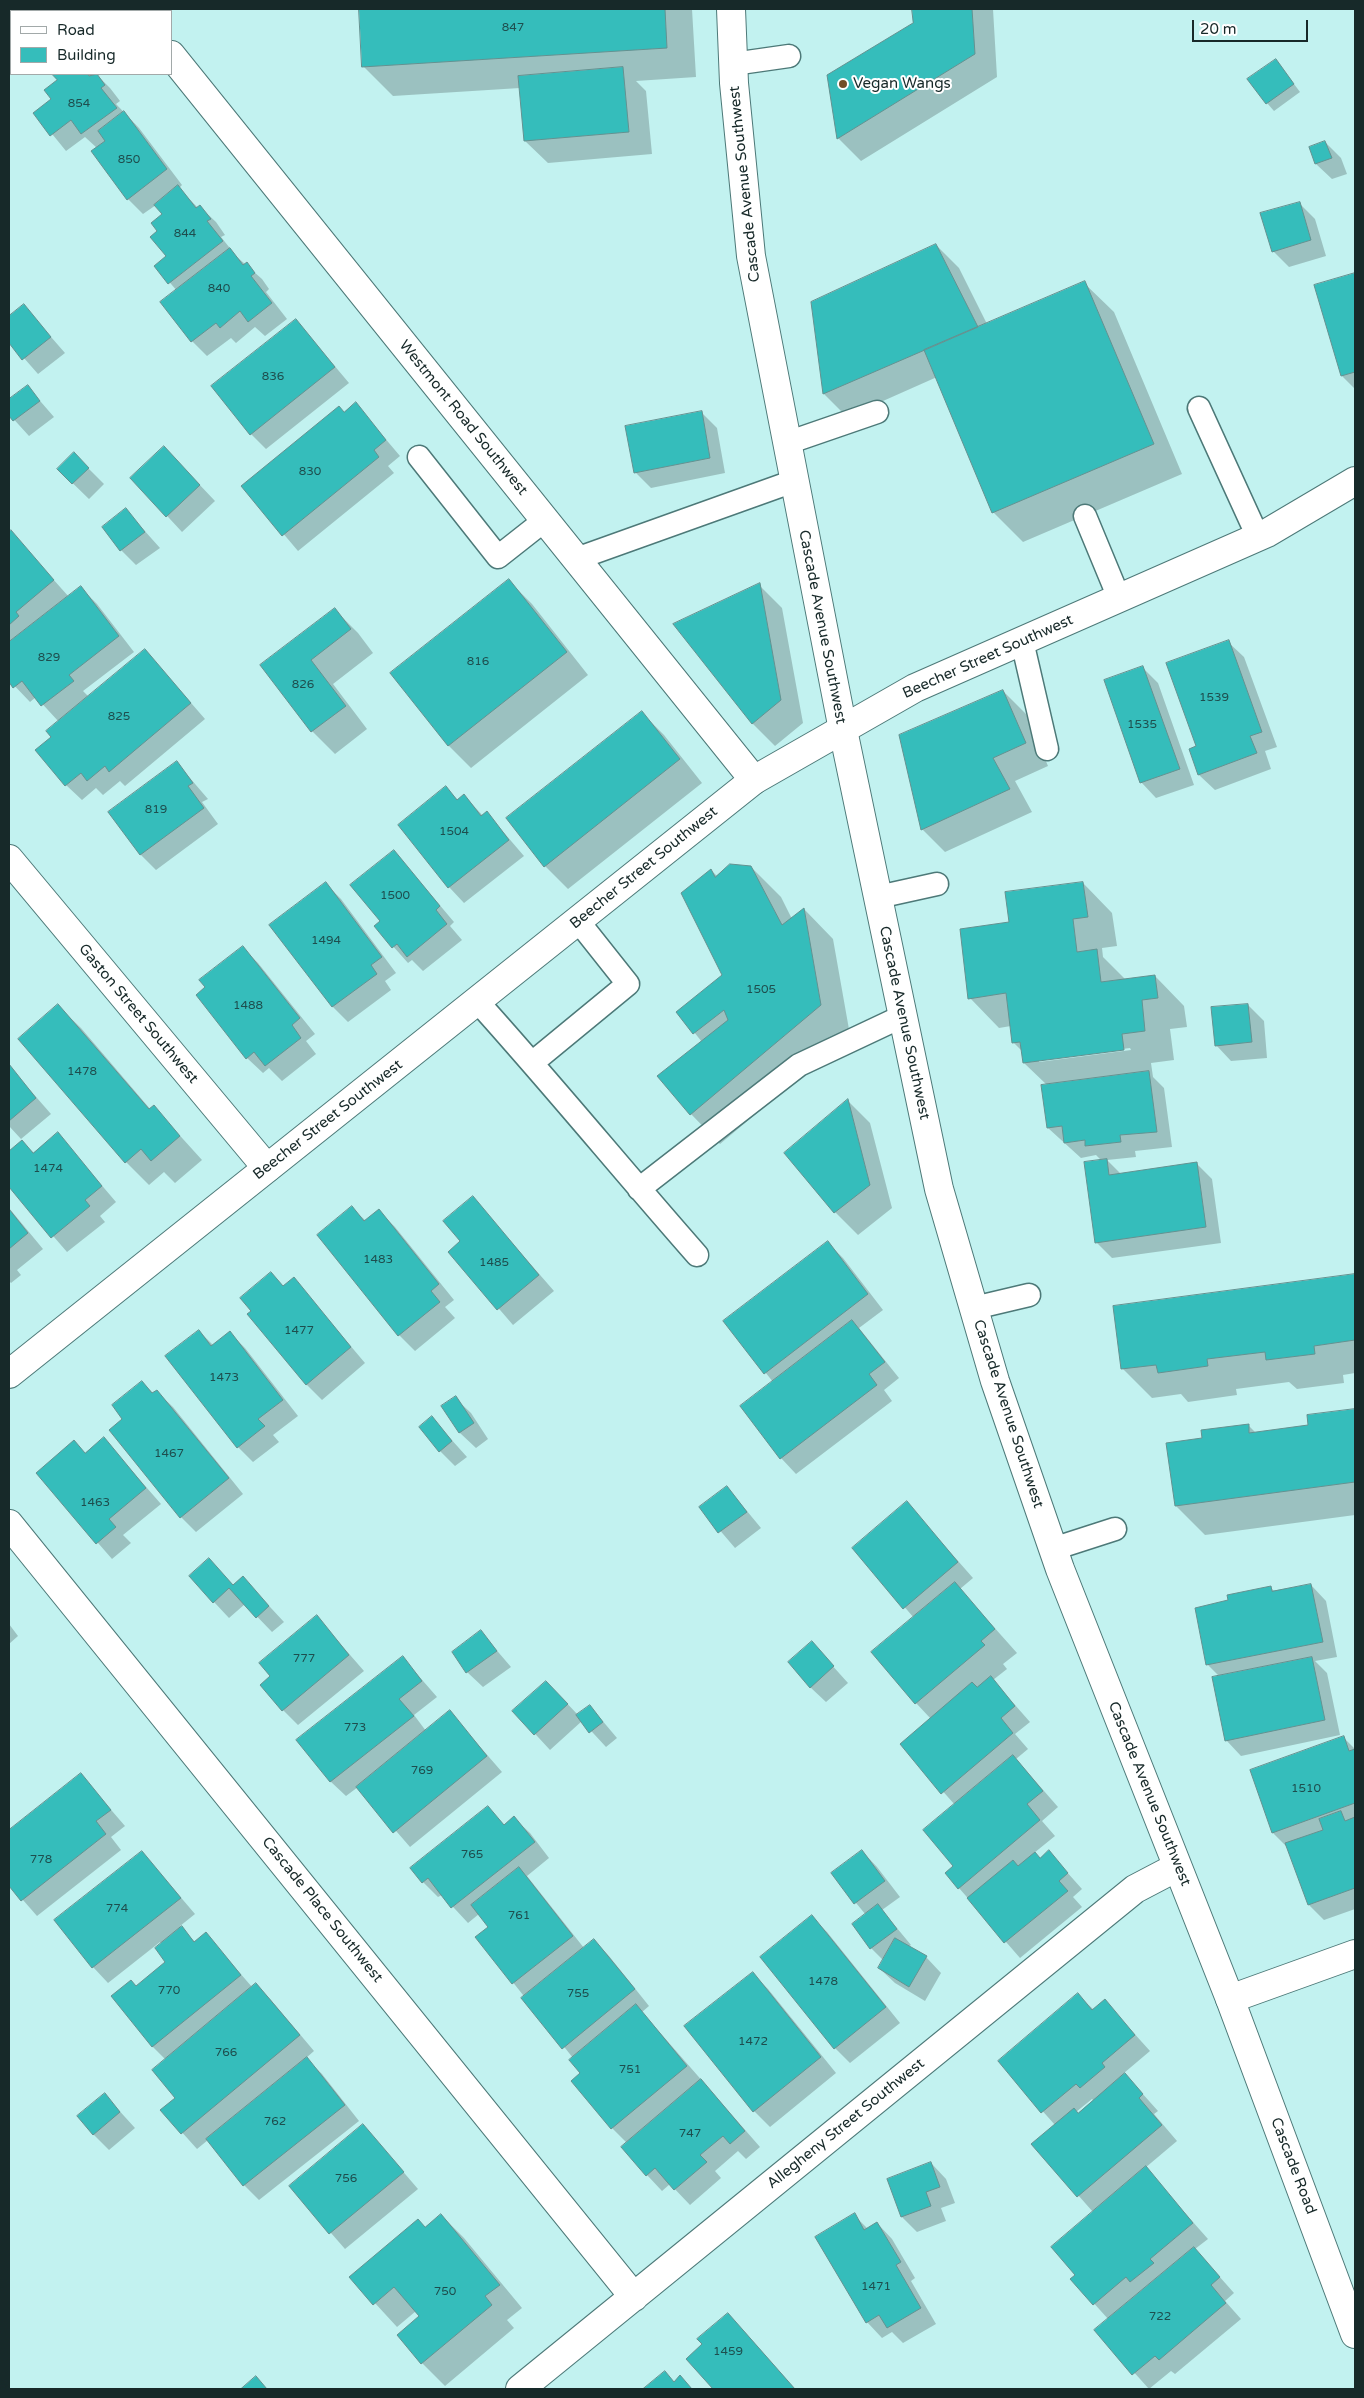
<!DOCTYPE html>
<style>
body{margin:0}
#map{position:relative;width:1364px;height:2398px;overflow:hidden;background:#c2f2f0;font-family:"Varela Round",sans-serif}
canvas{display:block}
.frame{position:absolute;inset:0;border:10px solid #172929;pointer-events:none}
.legend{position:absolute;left:10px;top:10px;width:162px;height:65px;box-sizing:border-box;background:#fff;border:1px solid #a2a9a9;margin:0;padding:6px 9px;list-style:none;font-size:15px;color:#172929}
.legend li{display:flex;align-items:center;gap:10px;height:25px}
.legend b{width:25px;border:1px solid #a2a9a9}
.scale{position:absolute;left:1192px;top:20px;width:116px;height:22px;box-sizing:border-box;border:2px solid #172929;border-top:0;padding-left:6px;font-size:15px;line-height:18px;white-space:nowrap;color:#172929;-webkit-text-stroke:4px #fff;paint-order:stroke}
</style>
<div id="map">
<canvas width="1364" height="2398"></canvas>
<div class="frame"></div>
<ul class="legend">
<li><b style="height:6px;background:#fff"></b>Road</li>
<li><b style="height:14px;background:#35bdbb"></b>Building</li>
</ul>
<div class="scale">20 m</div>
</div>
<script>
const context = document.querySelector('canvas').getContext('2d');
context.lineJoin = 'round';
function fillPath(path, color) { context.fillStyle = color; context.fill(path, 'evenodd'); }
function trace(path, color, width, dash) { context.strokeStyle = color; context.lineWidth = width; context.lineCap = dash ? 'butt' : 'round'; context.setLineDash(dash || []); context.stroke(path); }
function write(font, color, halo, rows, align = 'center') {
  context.font = font + ' "Varela Round",sans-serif'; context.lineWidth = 4; context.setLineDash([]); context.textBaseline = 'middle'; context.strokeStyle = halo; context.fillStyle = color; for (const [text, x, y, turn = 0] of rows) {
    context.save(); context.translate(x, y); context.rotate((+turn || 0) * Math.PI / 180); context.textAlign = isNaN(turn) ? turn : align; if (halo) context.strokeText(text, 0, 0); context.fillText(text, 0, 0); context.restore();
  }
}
const shadow = new Path2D(`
 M9,9H50L52,11H11V63L9,61Z
 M360,9H692L696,77L636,81L646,91L652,154L548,163L525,141L520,88L393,96L364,67Z
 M914,9H993L997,77L861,161L838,138L915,24Z
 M1276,60L1300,92L1274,111L1267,103Z
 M54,74H96L110,88L120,101L116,104L139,128L182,185L179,188L198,208L200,207L216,222L225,235L221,237L237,257L262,279L269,289L266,292L287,319L265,336L255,327L236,343L231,338L207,356L192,341L177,291L156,266L167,256L159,231L164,215L156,205L143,214L128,199L97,148L85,137L66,151L35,113L53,99L58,80Z
 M1325,142L1341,158L1347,174L1332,179L1316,164L1310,148Z
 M1299,203L1315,219L1326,256L1289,267L1273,251Z
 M936,245L959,268L987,324L1084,283L1114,312L1182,474L1023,542L993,512L937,377L847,417L824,394L812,303Z
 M1355,274V389L1342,376L1316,286Z
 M24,306L65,353L38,374L9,341V317Z
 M296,320L349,383L266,449L251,434Z
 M28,387L54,417L29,436L9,414V401Z
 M356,404L400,456L388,466L394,473L298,551L243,486Z
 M701,412L717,428L725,473L651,488L635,472Z
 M74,454L104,484L89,499L58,469Z
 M179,463L215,501L182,532L132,478Z
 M126,510L160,548L136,565L121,550Z
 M11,532L69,597L81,588L97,604L134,652L83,691L89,697L145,650L205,719L125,786L120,781L103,795L96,788L82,800L66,785L53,737L59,722L36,697L30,702L9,680V534Z
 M509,581L532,604L588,675L471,768L448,745Z
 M759,585L782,608L803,723L775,746L752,723Z
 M335,610L358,633L373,653L333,684L367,729L335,754L312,731L262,665Z
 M1228,642L1244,657L1277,747L1265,751L1271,769L1215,790L1199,775L1190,750L1197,747Z
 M1143,668L1158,683L1194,785L1156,798L1141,782Z
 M1003,691L1026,714L1048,766L1015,781L1032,812L945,852L922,829Z
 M642,713L664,735L702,783L568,889L545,866L507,819Z
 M177,763L208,799L202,802L218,824L156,870L141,855L110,812Z
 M446,788L458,800L464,795L483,816L487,813L524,856L464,903L449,887Z
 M394,851L454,922L450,926L462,940L423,971L412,960L408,963L375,926L381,921Z
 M751,867L781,897L792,919L804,909L833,939L850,1035L720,1144L691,1114L702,1042L678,1012L723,976L711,870L717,876Z
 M1083,883L1112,913L1117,946L1102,948L1103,957L1126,980L1155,976L1184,1006L1187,1027L1170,1029L1174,1060L1151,1063L1153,1077L1164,1088L1172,1147L1135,1151L1136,1157L1107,1160L1121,1174L1197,1164L1212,1179L1221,1243L1112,1258L1096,1242L1102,1161L1096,1155L1081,1158L1048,1128L1047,1085L1024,1063L1023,1052L1013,1042L1011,1026L999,1028L970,998L1010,924ZM1130,1048L1131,1050L1039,1062V1060Z
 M326,884L341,899L396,973L385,981L391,990L348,1022L333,1007Z
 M243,948L258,963L315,1034L306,1041L316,1054L282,1081L269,1068L263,1073L247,1058L197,995Z
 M1248,1005L1264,1021L1267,1058L1231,1061L1216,1045Z
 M58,1006L81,1028L151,1110L154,1107L202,1160L175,1183L164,1172L149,1185L126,1162L20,1039Z
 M9,1066L51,1114L21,1139L9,1126Z
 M848,1101L870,1123L892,1208L858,1235L835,1212L786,1154Z
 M58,1134L116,1202L100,1216L105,1222L67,1252L9,1185V1153L22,1142L34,1153Z
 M473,1198L554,1291L513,1325L450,1252L462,1241Z
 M9,1208L43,1249L17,1270L21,1275L11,1283L9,1281Z
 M352,1208L366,1221L379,1211L395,1227L454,1300L445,1307L455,1318L415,1351L399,1335L319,1235Z
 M828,1243L843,1258L883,1310L859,1328L899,1378L884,1390L892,1401L796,1474L781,1458L773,1382L725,1321Z
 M271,1274L284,1287L294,1279L365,1363L322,1400L306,1384L253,1311Z
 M1355,1276V1373L1343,1375L1344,1383L1297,1389L1289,1382L1236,1389L1237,1395L1188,1402L1181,1394L1152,1398L1122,1368L1115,1307Z
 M199,1331L214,1346L230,1333L245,1348L298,1416L273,1435L279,1442L253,1462L238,1447Z
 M142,1382L154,1394L157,1392L173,1407L243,1494L196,1532L181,1517L124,1419Z
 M455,1398L471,1413L488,1439L476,1448L460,1433L442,1406Z
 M1355,1410V1515L1205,1535L1176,1506L1204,1439L1248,1425L1256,1433L1310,1426Z
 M432,1418L467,1457L455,1466L440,1451Z
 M104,1439L161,1504L123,1535L131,1543L112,1559L37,1473L86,1454Z
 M727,1487L761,1528L735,1548L700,1507Z
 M907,1503L973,1578L960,1589L1017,1653L1003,1664L1007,1669L993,1680L1030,1722L1015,1734L1028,1749L1016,1759L1058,1807L1042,1821L1055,1836L1034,1853L1041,1859L1049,1852L1082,1889L1073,1897L1082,1907L1020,1958L959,1888L955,1866V1805L901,1744L931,1719L916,1703L914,1618L854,1548Z
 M209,1560L234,1586L258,1594L284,1622L272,1632L245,1604L229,1618L214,1602Z
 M1311,1585L1326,1601L1337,1657L1315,1661L1327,1673L1340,1735L1241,1756L1226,1740L1220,1677L1208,1665L1271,1588L1275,1592Z
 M317,1617L364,1671L298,1725L283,1710L272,1677Z
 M9,1624L18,1636L9,1644Z
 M481,1632L511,1667L483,1687L467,1672Z
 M812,1643L848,1683L826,1702L810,1687Z
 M403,1658L437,1697L414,1715L426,1731L449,1711L502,1772L410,1847L358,1787L346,1796L330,1781Z
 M562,1698L578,1715L590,1706L617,1738L606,1747L582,1721L550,1750L514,1711Z
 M1343,1737L1355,1749V1909L1324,1920L1309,1905L1288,1848L1273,1833L1251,1770Z
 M81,1775L125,1826L111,1837L121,1850L37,1916L9,1884V1832Z
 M488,1808L505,1826L514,1818L530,1833L549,1858L527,1876L584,1948L594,1940L609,1956L649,2006L642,2012L760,2147L746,2159L738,2151L715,2171L721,2178L690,2205L670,2184L662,2191L647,2175L627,2143L612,2128L573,2058L477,1937L490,1927L479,1914L468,1923L442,1895L438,1897L423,1882Z
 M862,1851L877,1867L900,1897L882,1910L911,1945L908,1947L926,1957L941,1973L925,2001L895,1983L879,1968L884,1961L871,1948L866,1915L832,1874Z
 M142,1852L195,1914L180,1926L196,1943L206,1934L252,1987L256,1984L271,2000L314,2051L306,2058L322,2074L359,2121L259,2200L244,2185L208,2140L197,2149L162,2110L177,2098L166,2060L152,2046L136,1987L167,1962L161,1944L160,1942L108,1983L93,1967L56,1920Z
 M812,1917L827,1932L900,2023L850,2063L835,2048Z
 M752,1973L768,1989L836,2073L770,2127L754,2111L686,2026Z
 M1078,1995L1094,2010L1105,2001L1150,2051L1124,2073L1158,2111L1154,2114L1177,2141L1145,2168L1208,2239L1195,2249L1234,2293L1225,2301L1241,2319L1175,2374L1171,2371L1149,2389L1096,2330L1109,2320L1072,2279L1076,2275L1093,2212L1033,2144L1055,2125L999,2062ZM1092,2099L1094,2101L1078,2114L1076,2112Z
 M105,2095L135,2128L109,2150L93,2134Z
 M363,2125L418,2189L345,2249L290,2186Z
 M931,2163L946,2179L955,2203L941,2208L946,2221L917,2232L902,2217L888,2179Z
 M441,2215L464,2238L522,2308L507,2320L514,2328L445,2386L422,2363L420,2316L416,2311L397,2327L351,2277L426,2228Z
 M854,2215L868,2229L877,2223L892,2239L915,2278L911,2281L936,2324L903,2343L892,2332L882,2338L867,2322Z
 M743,2330L795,2389H715L688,2359L704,2345Z`);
const building = new Path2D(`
 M9,9H44L41,11H11V47L9,49Z
 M359,9H665L667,48L362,67Z
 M912,9H972L975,54L837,139L827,75L913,23Z
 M1276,59L1294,84L1266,104L1247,79Z
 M623,67L629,132L524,141L518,76Z
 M52,74H88L89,76L97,74L105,85L101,88L117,108L81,134L71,120L50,136L33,113L51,99L44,90L57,80Z
 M124,111L167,169L127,200L91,151L105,141L98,131Z
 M1325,141L1332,158L1315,164L1309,147Z
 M178,185L196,208L200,205L211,219L207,221L223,241L168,284L154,266L166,256L150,237L157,231L151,223L162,214L154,205Z
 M1300,202L1311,240L1272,252L1260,213Z
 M936,244L978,327L823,394L811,302Z
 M230,248L243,265L247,262L255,273L251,276L272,303L248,322L240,311L220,328L216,323L191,342L160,302Z
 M1355,273V372L1341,376L1314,285Z
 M1085,281L1154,444L992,513L924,350Z
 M24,304L51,337L22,360L9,343V316Z
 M296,319L335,367L250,435L211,386Z
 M28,385L40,401L13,421L9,416V399Z
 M356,402L386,440L374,450L379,457L282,536L241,486L339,406L344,412Z
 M702,411L710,458L634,473L625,426Z
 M164,446L200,485L166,517L130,478Z
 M74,452L89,468L72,484L57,469Z
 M126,508L145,532L120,551L102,527Z
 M11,530L54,580L16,612L19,616L9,625V532Z
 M509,579L567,652L448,746L390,673Z
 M760,583L781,700L752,724L673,624Z
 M81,586L119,636L69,675L74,681L41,706L22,681L13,688L9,682V642Z
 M335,608L351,629L311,660L346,706L311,732L260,665Z
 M1229,640L1262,732L1250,736L1257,753L1198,775L1189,749L1196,746L1166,663Z
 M145,649L191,703L109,772L105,766L87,781L81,773L65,786L35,750L51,737L46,731Z
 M1143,666L1180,769L1140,783L1104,680Z
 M1003,690L1026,743L993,758L1010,789L921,830L899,735Z
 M642,711L680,759L544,867L506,818Z
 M177,761L193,783L188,786L204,808L140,855L108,812Z
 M446,786L457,800L464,794L481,816L487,811L509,840L448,888L398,825Z
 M394,850L440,906L436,910L447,924L407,957L397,944L392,948L374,926L380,921L350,885Z
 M730,864L751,866L782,925L804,908L821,1005L690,1115L657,1076L728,1020L724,1010L693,1034L676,1012L722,975L681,893L711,869L715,877Z
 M326,882L382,957L371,965L377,974L332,1007L269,925Z
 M1083,882L1088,917L1073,919L1077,952L1097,949L1101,982L1155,975L1158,998L1142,1000L1145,1031L1122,1034L1124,1050L1023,1063L1020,1042L1012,1043L1006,993L968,999L960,929L1009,922L1005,892Z
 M243,946L300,1018L292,1025L301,1038L265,1066L254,1052L246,1059L196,995L205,987L199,980Z
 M58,1004L149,1109L154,1105L180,1136L151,1161L141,1149L125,1163L18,1039Z
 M1248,1004L1252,1042L1215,1046L1211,1007Z
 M9,1064L36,1098L9,1121Z
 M1149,1071L1157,1132L1120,1135L1121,1142L1085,1146V1140L1064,1143L1062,1126L1047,1128L1041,1085Z
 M848,1099L870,1185L834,1213L784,1153Z
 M58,1132L102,1186L85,1200L90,1206L51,1238L9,1187V1151L22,1140L33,1153Z
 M1107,1159L1109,1175L1197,1162L1206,1227L1095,1243L1084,1162Z
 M473,1196L539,1275L497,1310L448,1252L460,1241L443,1221Z
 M352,1206L364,1221L379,1209L439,1284L431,1291L440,1302L398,1336L317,1235Z
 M9,1209L28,1233L9,1249Z
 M828,1241L868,1294L764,1374L723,1321Z
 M271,1272L283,1286L294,1277L351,1347L306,1385L247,1314L251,1311L240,1298Z
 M1355,1274V1340L1314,1346L1315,1354L1266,1360L1265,1352L1207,1359L1208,1366L1158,1373L1156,1365L1121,1369L1113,1306Z
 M852,1320L885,1362L869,1374L877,1385L780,1459L740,1406Z
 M199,1330L211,1346L230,1331L283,1400L258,1419L265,1426L237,1448L165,1356Z
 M142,1381L152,1393L157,1390L229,1478L180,1518L109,1430L122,1419L112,1405Z
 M456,1396L474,1423L459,1433L441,1406Z
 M1355,1409V1482L1175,1506L1166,1443L1202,1438L1201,1430L1249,1424V1433L1308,1425L1307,1415Z
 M432,1416L452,1441L439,1452L419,1427Z
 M104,1437L146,1488L109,1519L116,1527L96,1544L36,1473L74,1440L85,1453Z
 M727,1486L747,1512L718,1533L699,1507Z
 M907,1501L958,1562L903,1609L852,1548Z
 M209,1558L233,1585L243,1576L269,1606L256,1618L229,1588L213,1603L189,1576Z
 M955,1582L995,1629L981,1641L985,1645L915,1704L871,1652Z
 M1311,1584L1323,1642L1206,1665L1195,1608L1228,1600L1227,1595L1271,1586L1272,1591Z
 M317,1615L349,1655L282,1711L260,1685L270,1676L259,1663Z
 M481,1630L497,1651L466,1673L452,1652Z
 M812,1641L834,1666L810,1688L788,1662Z
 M403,1656L422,1681L399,1699L414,1716L330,1782L296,1740Z
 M1312,1657L1325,1720L1225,1741L1212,1677Z
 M991,1676L1015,1706L1001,1718L1013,1733L941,1794L900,1744L972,1682L977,1687Z
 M546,1681L568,1704L534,1735L512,1711Z
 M590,1705L603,1722L589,1733L576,1715Z
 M450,1710L487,1756L393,1833L356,1787Z
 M1344,1736L1349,1751L1355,1749V1803L1272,1833L1250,1770Z
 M1013,1755L1043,1791L1027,1804L1040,1820L958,1889L945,1873L953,1866L923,1830Z
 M81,1773L111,1810L96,1821L106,1834L21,1901L9,1886V1830Z
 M488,1806L504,1825L514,1816L535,1842L451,1908L428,1878L422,1883L410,1868Z
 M1341,1811L1345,1821L1355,1817V1888L1308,1905L1285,1843L1323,1830L1319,1819Z
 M862,1850L885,1881L854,1904L831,1873Z
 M1049,1850L1068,1873L1059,1881L1068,1891L1004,1943L967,1898L1013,1860L1018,1866L1035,1852L1040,1858Z
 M142,1851L181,1898L92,1968L54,1920Z
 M519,1867L573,1936L512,1984L475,1937L488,1927L471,1905Z
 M878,1904L897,1929L870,1949L852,1924Z
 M812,1915L886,2007L834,2049L760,1957Z
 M182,1926L194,1942L206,1932L241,1975L152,2047L111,1996L131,1980L136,1986L165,1962L155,1948Z
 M895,1938L927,1956L909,1987L878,1968Z
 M594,1939L635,1989L562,2049L521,1998Z
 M753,1972L821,2057L753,2112L684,2026Z
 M256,1983L300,2035L181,2134L160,2110L175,2098L152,2070Z
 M1078,1993L1092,2010L1105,1999L1135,2035L1102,2063L1105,2067L1080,2088L1076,2084L1041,2113L998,2061Z
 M636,2004L687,2066L611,2129L571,2081L580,2073L569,2060Z
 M307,2057L345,2105L243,2186L206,2139Z
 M1125,2073L1143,2094L1139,2098L1162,2125L1077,2197L1031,2144L1074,2108L1078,2113Z
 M701,2079L745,2131L730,2144L723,2136L700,2155L707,2162L674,2190L655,2168L646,2176L621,2147Z
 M105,2093L120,2112L93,2135L77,2116Z
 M363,2124L404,2172L329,2234L289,2186Z
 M931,2162L940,2187L926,2192L931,2206L901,2217L887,2179Z
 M1146,2166L1193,2223L1150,2259L1154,2263L1130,2282L1126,2277L1093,2305L1070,2279L1075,2275L1051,2247Z
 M855,2213L864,2230L877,2222L901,2262L896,2265L921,2308L887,2328L879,2315L866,2323L815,2237Z
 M441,2214L500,2285L485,2296L492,2305L421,2364L397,2335L419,2316L394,2287L373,2305L349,2277L418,2219L425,2227Z
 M1194,2247L1220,2277L1211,2285L1226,2303L1159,2360L1155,2356L1132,2375L1094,2330Z
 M728,2313L795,2389H713L686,2359L702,2344L697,2339Z
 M665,2371L674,2382L680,2375L692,2389H643Z
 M256,2376L267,2389H241Z`);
const service = new Path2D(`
 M733,64L789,56
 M1199,408L1258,537
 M787,443L877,412
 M419,457L498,557L545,520
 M1085,516L1119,598
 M576,559L794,481
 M1022,641L1047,749
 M878,897L937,884
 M477,1001C552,1084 623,1171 697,1255
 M532,1063L628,984L578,921
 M639,1189L799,1065L903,1016
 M974,1308L1029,1295
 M1053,1549L1115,1529`);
const minor = new Path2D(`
 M134,9L136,11
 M171,55L754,780
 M9,859L267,1168
 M9,1524L634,2297
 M1230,1999L1355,1954
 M520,2389L1135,1889L1177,1867`);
const tertiary = new Path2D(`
 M9,1374L754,780L915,688L1267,533L1355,481`);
const secondary = new Path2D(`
 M731,9L734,83L751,256L843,730L939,1189L995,1381L1060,1569L1230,1999L1355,2334`);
const markers = [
 [843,84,5,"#714d27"]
];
const numberNames = [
 ["847",513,28],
 ["854",79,104],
 ["850",129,160],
 ["844",185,234],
 ["840",219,289],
 ["836",273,377],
 ["830",310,472],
 ["829",49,658],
 ["816",478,662],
 ["826",303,685],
 ["1539",1214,698],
 ["825",119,717],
 ["1535",1142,725],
 ["819",156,810],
 ["1504",454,832],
 ["1500",395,896],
 ["1494",326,941],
 ["1505",761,990],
 ["1488",248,1006],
 ["1478",82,1072],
 ["1474",48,1169],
 ["1483",378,1260],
 ["1485",494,1263],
 ["1477",299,1331],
 ["1473",224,1378],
 ["1467",169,1454],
 ["1463",95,1503],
 ["777",304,1659],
 ["773",355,1728],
 ["769",422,1771],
 ["1510",1306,1789],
 ["765",472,1855],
 ["778",41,1860],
 ["774",117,1909],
 ["761",519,1916],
 ["1478",823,1982],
 ["770",169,1991],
 ["755",578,1994],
 ["1472",753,2042],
 ["766",226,2053],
 ["751",630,2070],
 ["762",275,2122],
 ["747",690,2134],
 ["756",346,2179],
 ["1471",876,2287],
 ["750",445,2292],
 ["722",1160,2317],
 ["1459",728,2352]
];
const poiNames = [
 ["Vegan Wangs",853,84]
];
const streetNames = [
 ["Cascade Avenue Southwest",745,184,-96],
 ["Westmont Road Southwest",463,418,51],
 ["Cascade Avenue Southwest",822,627,79],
 ["Beecher Street Southwest",988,657,-24],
 ["Beecher Street Southwest",644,868,-39],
 ["Gaston Street Southwest",138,1014,50],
 ["Cascade Avenue Southwest",904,1023,78],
 ["Beecher Street Southwest",328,1120,-38],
 ["Cascade Avenue Southwest",1008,1414,72],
 ["Cascade Avenue Southwest",1149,1794,68],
 ["Cascade Place Southwest",322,1910,51],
 ["Allegheny Street Southwest",846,2124,-39],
 ["Cascade Road",1293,2166,69]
];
fillPath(shadow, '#0003');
fillPath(building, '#35bdbb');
trace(building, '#649190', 1);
trace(service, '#4d7978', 25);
trace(minor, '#4d7978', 30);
trace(tertiary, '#4d7978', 30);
trace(secondary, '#4d7978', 30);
trace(service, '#fff', 22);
trace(minor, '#fff', 28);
trace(tertiary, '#fff', 28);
trace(secondary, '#fff', 28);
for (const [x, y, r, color] of markers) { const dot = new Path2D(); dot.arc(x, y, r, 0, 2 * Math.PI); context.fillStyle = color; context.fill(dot); trace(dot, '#fff', 2); }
write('12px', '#1e4e4e', null, numberNames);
write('15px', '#172929', '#fff', poiNames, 'left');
write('15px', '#172929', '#fff', streetNames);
</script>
